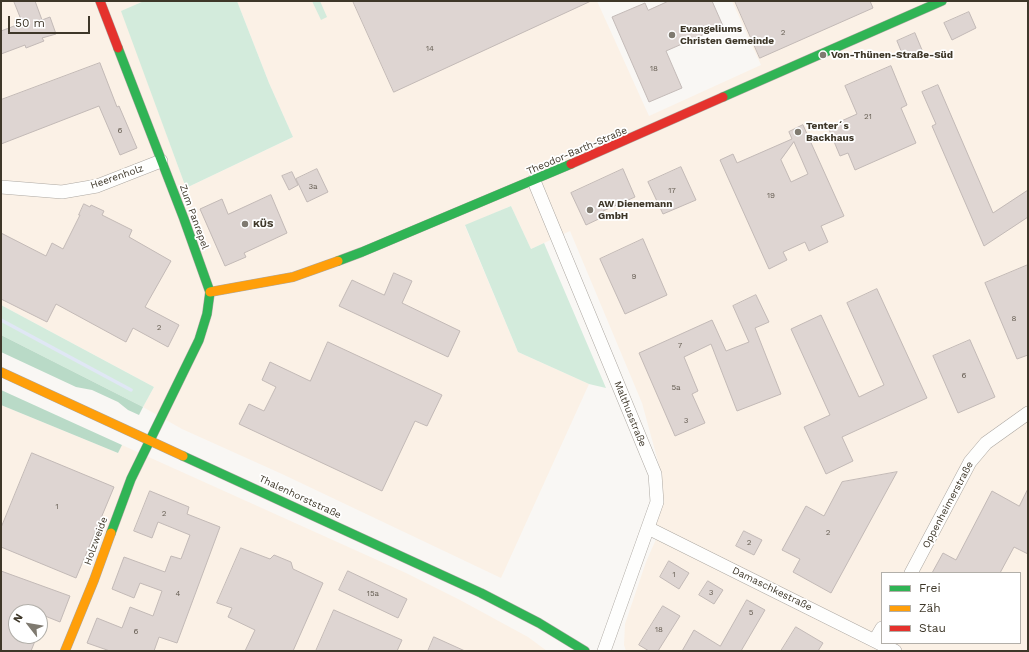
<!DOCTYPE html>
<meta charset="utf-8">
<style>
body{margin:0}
#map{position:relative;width:1029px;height:652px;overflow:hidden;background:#f9f7f4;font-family:"Work Sans",sans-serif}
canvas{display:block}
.frame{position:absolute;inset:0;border:2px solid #3e3729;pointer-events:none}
.legend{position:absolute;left:881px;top:572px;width:140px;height:72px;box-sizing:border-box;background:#fff;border:1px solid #b2afa9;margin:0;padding:5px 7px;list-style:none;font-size:12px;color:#3e3729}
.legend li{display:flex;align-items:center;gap:8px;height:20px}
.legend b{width:20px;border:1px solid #b2afa9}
.north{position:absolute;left:8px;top:604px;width:40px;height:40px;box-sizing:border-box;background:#fff;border:1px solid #b2afa9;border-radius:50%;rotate:301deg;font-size:11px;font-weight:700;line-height:16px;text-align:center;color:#3e3729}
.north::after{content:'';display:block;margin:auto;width:14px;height:18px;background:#7f7a70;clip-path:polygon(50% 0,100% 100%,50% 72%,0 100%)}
.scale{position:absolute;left:8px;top:16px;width:82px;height:18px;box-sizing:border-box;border:2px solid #3e3729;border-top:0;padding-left:5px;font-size:12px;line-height:14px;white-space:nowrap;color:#3e3729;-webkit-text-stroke:3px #fff;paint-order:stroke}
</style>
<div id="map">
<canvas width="1029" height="652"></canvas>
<div class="frame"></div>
<ul class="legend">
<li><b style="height:5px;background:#30b455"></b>Frei</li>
<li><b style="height:5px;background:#ff9f0a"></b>Zäh</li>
<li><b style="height:5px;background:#e5322d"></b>Stau</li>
</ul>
<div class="north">N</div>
<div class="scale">50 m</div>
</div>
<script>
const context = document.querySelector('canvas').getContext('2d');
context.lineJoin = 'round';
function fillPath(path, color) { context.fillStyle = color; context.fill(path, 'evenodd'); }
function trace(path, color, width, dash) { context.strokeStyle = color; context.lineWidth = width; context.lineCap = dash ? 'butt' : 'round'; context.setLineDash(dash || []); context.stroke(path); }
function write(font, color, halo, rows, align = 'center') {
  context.font = font + ' "Work Sans",sans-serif'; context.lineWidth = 3.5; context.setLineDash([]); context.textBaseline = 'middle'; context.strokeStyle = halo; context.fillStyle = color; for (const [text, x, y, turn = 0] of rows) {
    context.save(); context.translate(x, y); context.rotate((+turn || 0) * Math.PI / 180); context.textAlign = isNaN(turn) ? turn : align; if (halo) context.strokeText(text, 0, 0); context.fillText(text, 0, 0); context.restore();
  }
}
const industrial = new Path2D(`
 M1,1H144L122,11L186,188L293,137L269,83L237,1H597L649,116L761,65L732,1H1028V651H626L624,645L625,624L646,562L661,528L654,525L661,475L659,465L642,403L570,231L531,249L511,206L465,226L518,352L589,384L501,578L282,474L182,429L143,407L154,387L1,305ZM882,573H1020V643H882Z
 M1,405L118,453L122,445L406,573L460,600L528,637L547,651H1ZM16,612H40V636H16Z`);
const green = new Path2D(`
 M144,1H237L269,83L293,137L186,188L121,11Z
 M312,1H320L327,17L321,20Z
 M511,206L531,249L544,243L606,388L589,384L518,352L465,225Z
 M1,305L154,387L143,407L1,335Z`);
const forest = new Path2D(`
 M1,335L143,407L139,415L128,410L118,402L92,390L76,387L1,352Z
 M1,390L122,445L118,453L1,405Z`);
const stream = new Path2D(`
 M1,320L131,390`);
const building = new Path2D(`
 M14,1H35L42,20L50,17L56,34L42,38L44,41L26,48L25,45L1,54V31L22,23Z
 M353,1H591L394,92Z
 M669,1H712L723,26L666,51L682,88L649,102L612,17L645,3L648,10Z
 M735,1H870L873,8L760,58Z
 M969,12L976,28L952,40L944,23Z
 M915,33L922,50L904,58L897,41Z
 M100,63L117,107L119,106L137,148L120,155L99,106L1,144V100Z
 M891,66L907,105L901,108L916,143L855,170L848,153L840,156L828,127L857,114L845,86Z
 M938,85L993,213L1028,190V217L984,246L932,126L936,124L922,92Z
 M803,125L844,216L821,226L828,242L809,251L805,242L783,252L787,260L769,269L720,160L733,154L737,163L792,139L789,132ZM794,142L808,174L791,182L781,160Z
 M681,167L696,200L663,214L648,182Z
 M317,169L328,192L307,202L296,179Z
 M623,169L635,197L603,211L605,216L586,225L571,193Z
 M292,172L298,185L289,190L282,176Z
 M271,195L287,233L244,253L246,257L225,266L200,209L222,199L228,214Z
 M84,204L90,207L91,205L104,211L102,215L132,230L129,237L171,261L145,307L179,325L168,347L133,328L126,342L56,304L47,322L1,299V233L46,256L52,243L63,249L80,215H79Z
 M643,239L667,295L625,314L600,259Z
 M1028,265V355L1017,359L985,283Z
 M394,273L412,281L402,303L460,331L448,357L339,306L352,280L384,295Z
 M877,289L927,398L842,437L853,461L826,474L804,427L830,415L791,329L821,315L859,397L884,385L847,303Z
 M756,295L769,322L755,328L781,394L737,411L711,344L684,357L698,391L692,394L705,423L675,436L639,353L712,320L726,351L749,342L733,306Z
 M970,340L995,397L958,413L933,356Z
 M328,342L442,395L427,426L415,421L382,491L239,424L249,404L264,411L276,387L262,380L270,362L310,381Z
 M32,453L114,487L76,578L1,547V528Z
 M897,472L831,593L793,572L800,559L782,550L806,506L824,516L842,482Z
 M1028,489V554L1014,547L1000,573H932L943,553L956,560L992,491L1019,506Z
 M150,491L189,507L187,514L220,527L177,643L159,637L154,651H110L87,643L97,618L122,628L130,607L153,616L162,591L140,583L134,598L112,589L124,557L165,572L171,556L181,559L190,535L158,522L152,538L134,531Z
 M744,531L762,540L754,555L736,546Z
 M241,548L270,559L274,555L291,562L293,569L323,583L293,651H245L255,630L228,617L232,608L217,603Z
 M669,561L689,573L679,589L660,577Z
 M1,571L70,596L60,622L40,614V612H16V636H37L31,651H1Z
 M348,571L407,599L398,618L339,590Z
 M708,581L723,590L714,604L699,595Z
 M747,600L765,610L741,651H682L694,630L720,646Z
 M663,606L680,616L658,651H649L639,645Z
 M334,610L402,640L397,651H316Z
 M796,627L823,643L818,651H781Z
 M434,637L465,651H428Z`);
const street = new Path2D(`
 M534,181L655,474L657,502L604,651
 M1,187L62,192L97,186L161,161
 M648,528L895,651
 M911,573L970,462L986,443L1028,413
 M875,640L882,628`);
const fast = new Path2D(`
 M723,97L942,1
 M338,261L362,252L571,164
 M183,456L481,593L539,623L585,651
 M111,533L131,479L199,340L207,314L210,292L184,219L118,48`);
const slow = new Path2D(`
 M210,292L293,277L338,261
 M1,372L183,456
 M65,651L94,580L111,533`);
const jam = new Path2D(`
 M100,1L118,48
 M571,164L723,97`);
const markers = [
 [672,35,4,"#7f7a70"],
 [823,55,4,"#7f7a70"],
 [798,132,4,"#7f7a70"],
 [590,210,4,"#7f7a70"],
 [245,224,4,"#7f7a70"]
];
const numberNames = [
 ["2",783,33],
 ["14",430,49],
 ["18",654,69],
 ["21",868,117],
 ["6",120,131],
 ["3a",313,187],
 ["17",672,191],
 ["19",771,196],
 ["9",634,277],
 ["8",1014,319],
 ["2",159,328],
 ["7",680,346],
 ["6",964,376],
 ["5a",676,388],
 ["3",686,421],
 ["1",57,507],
 ["2",164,514],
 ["2",828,533],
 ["2",749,543],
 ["1",674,575],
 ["3",711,593],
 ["4",178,594],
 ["15a",373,594],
 ["5",751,613],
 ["18",659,630],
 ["6",136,632]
];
const poiNames = [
 ["Evangeliums",680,29],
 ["Christen Gemeinde",680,41],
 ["Von-Thünen-Straße-Süd",831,55],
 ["Tenter´s",806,126],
 ["Backhaus",806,138],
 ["AW Dienemann",598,204],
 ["GmbH",598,216],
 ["KÜS",253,224]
];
const streetNames = [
 ["Theodor-Barth-Straße",577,151,-23],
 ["Heerenholz",117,177,-19],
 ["Zum Panrepel",194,217,70],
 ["Malthusstraße",630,414,68],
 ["Thalenhorststraße",300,497,25],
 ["Oppenheimerstraße",948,505,-62],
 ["Holzweide",96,541,-70],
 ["Damaschkestraße",772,589,26]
];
fillPath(industrial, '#fbf1e6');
fillPath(green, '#d3ebdc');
fillPath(forest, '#b9dac7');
trace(stream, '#e0e7f5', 3.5);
fillPath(building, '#ded5d2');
trace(building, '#c3bab7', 1);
trace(street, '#ada8a2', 14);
trace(fast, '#ada8a2', 10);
trace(slow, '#ada8a2', 10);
trace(jam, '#ada8a2', 10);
trace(street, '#fefefd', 13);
trace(fast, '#30b455', 9);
trace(slow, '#ff9f0a', 9);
trace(jam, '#e5322d', 9);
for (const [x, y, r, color] of markers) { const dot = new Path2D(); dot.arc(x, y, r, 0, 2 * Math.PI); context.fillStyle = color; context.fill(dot); trace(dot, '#fff', 1.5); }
write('8px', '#665e53', null, numberNames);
write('bold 10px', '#3e3729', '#fff', poiNames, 'left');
write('10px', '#3e3729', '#fff', streetNames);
</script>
